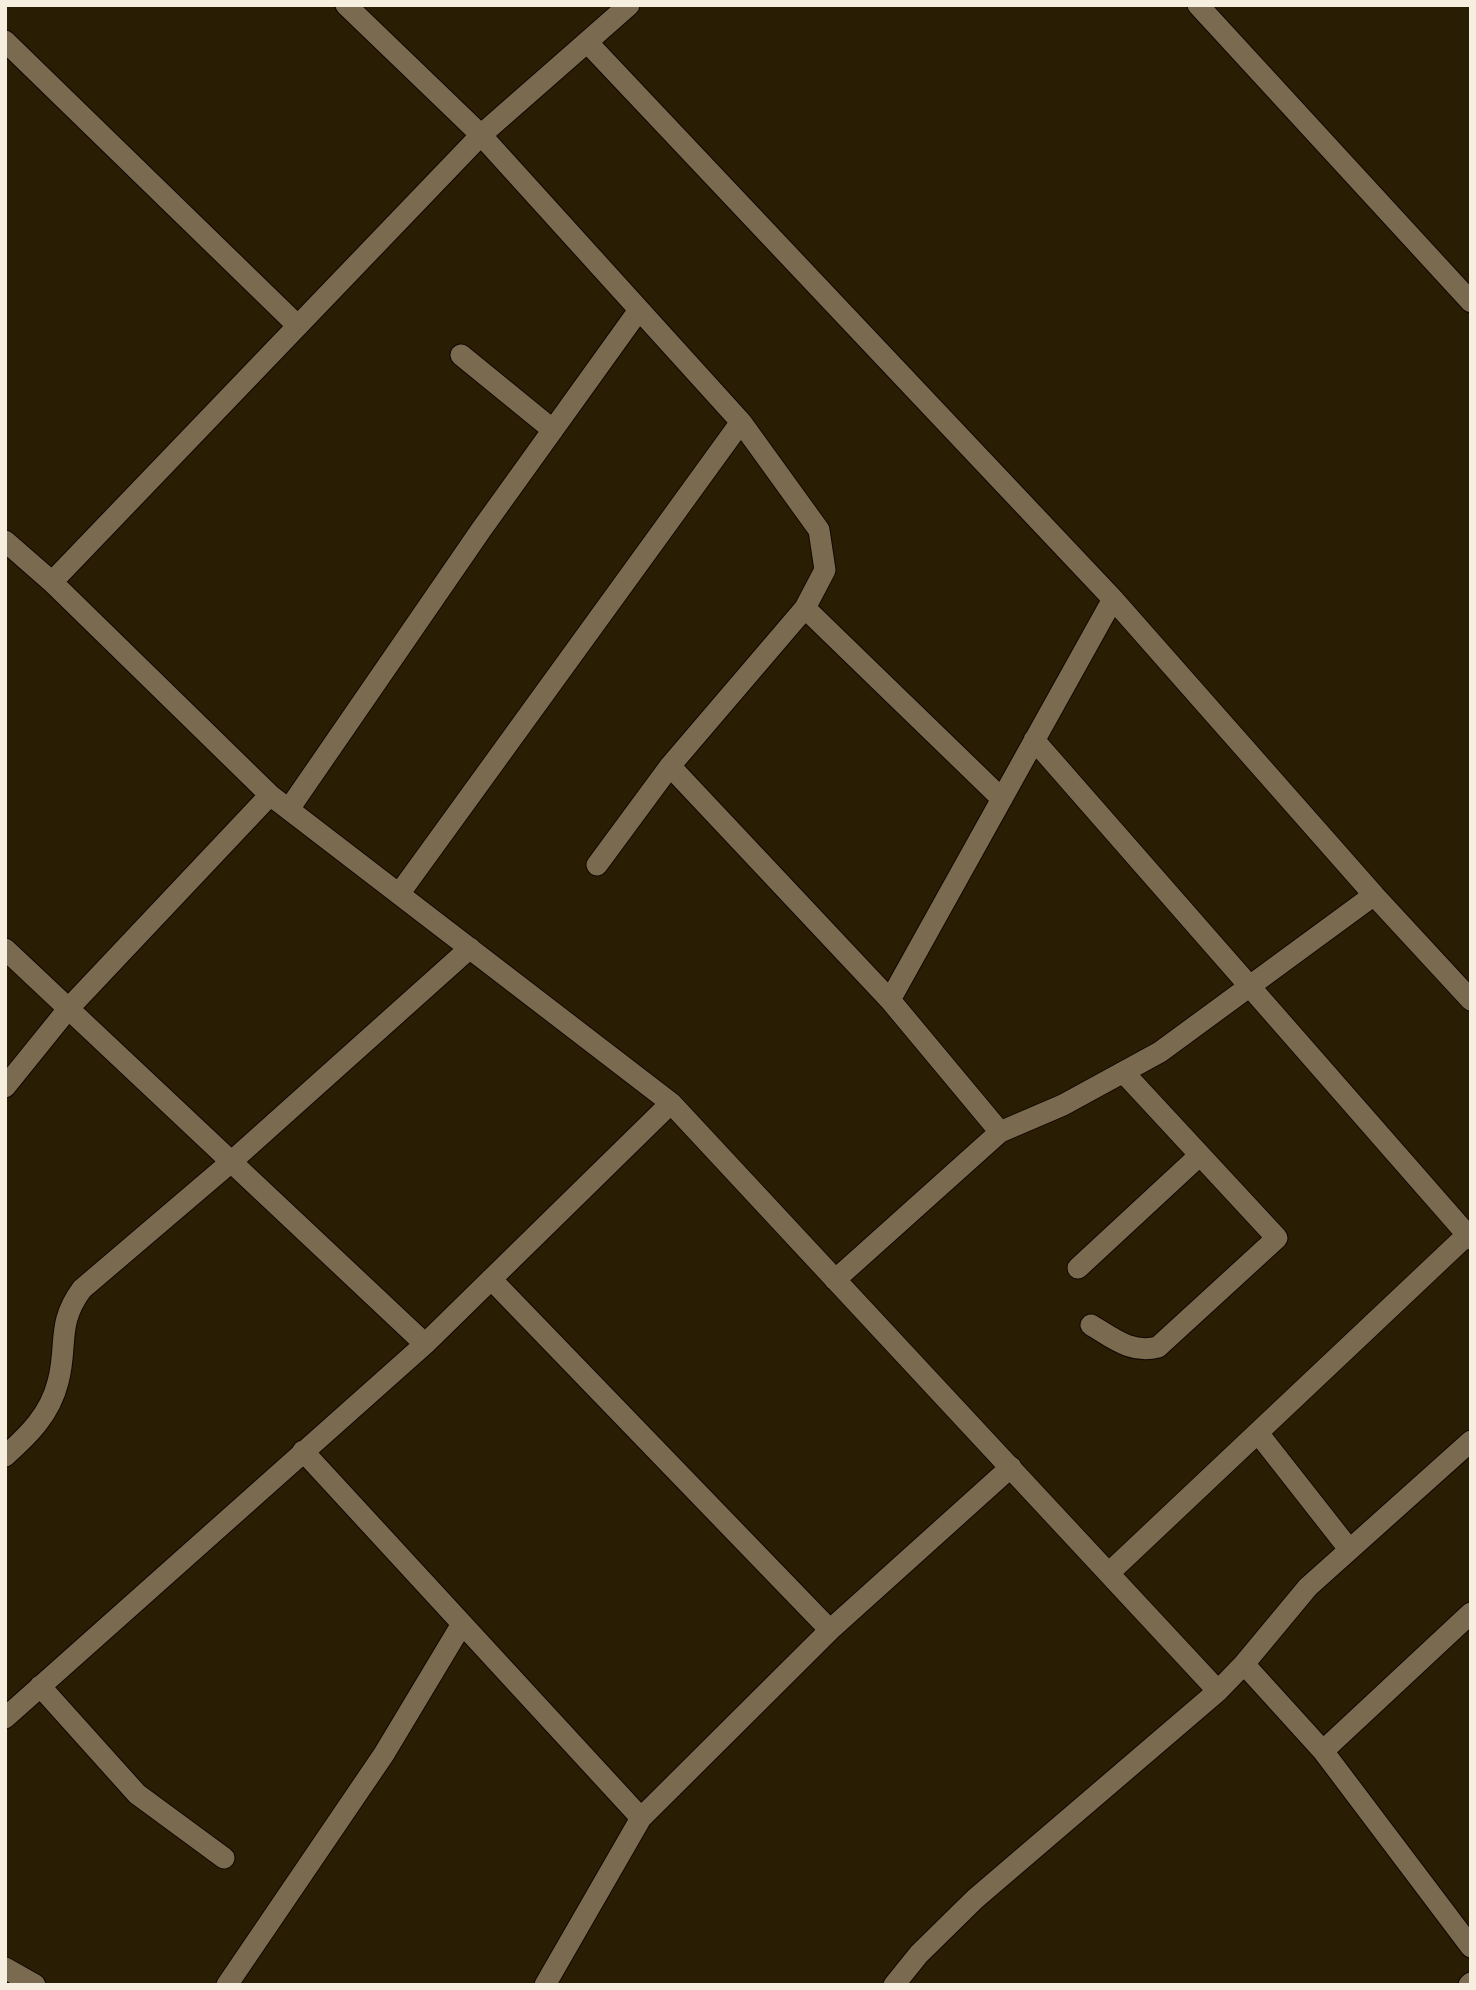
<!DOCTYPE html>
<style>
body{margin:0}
#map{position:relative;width:1476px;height:1990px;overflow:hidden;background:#291d04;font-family:Montserrat,sans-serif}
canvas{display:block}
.frame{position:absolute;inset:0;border:7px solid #f6eedf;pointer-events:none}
</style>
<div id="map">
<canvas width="1476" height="1990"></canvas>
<div class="frame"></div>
</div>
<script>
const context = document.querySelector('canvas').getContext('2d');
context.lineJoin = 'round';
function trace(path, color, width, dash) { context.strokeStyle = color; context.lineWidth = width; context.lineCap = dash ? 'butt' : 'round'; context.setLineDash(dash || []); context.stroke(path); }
const street = new Path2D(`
 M1198,5L1471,302
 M5,41L298,326
 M587,42L629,5
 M461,355L553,430
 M741,422L819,530L825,570L805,608
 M5,541L52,582L270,795L671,1103L1218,1691L975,1899L919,1954L894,1985
 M52,582L481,135L346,5
 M1113,599L890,1000L1000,1132L1063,1105L1160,1052L1374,895
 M1034,740L1471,1239
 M289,809L481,530L639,310
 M597,865L670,766
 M399,894L741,422L481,135L587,42L1113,599L1374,895L1471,1000
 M5,949L425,1344
 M890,1000L670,766L805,608L1002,799
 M5,1087L68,1009L270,795
 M1078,1268L1200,1155
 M491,1279L830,1630
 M835,1280L1000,1132
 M1091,1325C1113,1338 1131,1354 1158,1347L1277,1238L1125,1074
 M1258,1433L1349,1549
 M303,1451L641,1818
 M5,1456C29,1435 50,1414 58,1382C68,1345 56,1324 82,1289L231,1162L470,948
 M1109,1573L1467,1235
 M1244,1664L1308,1587L1471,1441
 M40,1686L137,1794L224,1858
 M1218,1691L1244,1664L1323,1751L1471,1613
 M5,1718L425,1344L671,1103
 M1323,1751L1471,1947
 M5,1968L35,1985
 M227,1985L384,1754L462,1624
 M545,1985L641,1818L830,1630L1011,1467
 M1469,1985L1471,1983`);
trace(street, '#120700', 23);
trace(street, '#796a50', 21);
</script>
